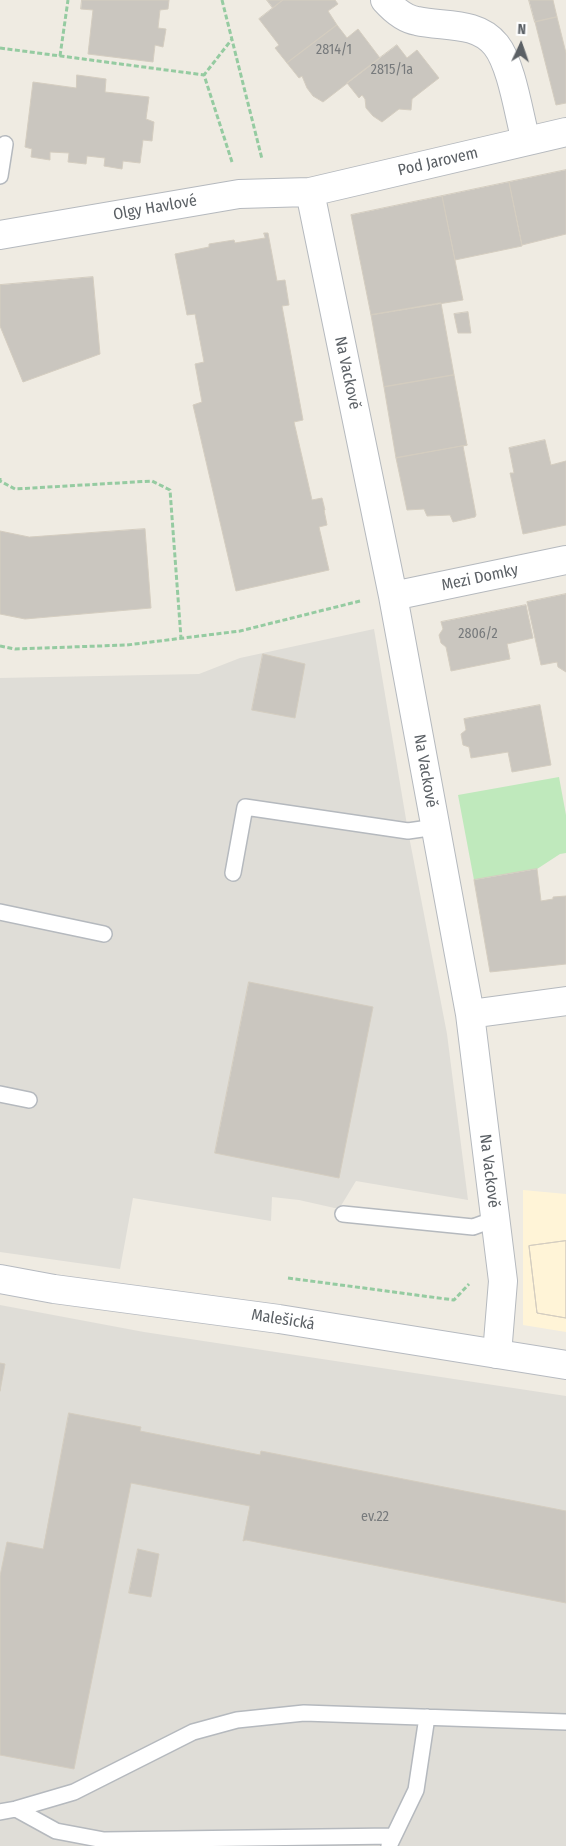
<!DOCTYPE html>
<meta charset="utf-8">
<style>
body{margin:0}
#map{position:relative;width:566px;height:1846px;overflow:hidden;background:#efebe2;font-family:"Fira Sans Condensed",sans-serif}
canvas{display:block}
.north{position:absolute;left:496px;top:20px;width:50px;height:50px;-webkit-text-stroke:4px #fff;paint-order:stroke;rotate:3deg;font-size:14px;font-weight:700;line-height:20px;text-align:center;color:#5b6065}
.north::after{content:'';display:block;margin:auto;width:18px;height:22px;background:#5b6065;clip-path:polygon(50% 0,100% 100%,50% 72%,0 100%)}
</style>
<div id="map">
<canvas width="566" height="1846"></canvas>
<div class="north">N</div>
</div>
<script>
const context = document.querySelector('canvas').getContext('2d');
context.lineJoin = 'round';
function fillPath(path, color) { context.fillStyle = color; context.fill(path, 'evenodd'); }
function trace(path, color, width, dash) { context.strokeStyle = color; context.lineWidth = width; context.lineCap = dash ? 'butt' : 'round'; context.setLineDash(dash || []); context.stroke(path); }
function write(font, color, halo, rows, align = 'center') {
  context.font = font + ' "Fira Sans Condensed",sans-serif'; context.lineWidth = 4; context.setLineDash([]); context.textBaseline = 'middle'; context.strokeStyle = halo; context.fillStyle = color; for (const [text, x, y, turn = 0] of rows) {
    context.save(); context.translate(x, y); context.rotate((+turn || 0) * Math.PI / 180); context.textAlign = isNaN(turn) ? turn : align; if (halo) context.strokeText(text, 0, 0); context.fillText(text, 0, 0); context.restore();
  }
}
const commercial = new Path2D(`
 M523,1190L566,1194V1332L523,1325Z`);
const industrial = new Path2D(`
 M374,629L408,831L447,1034L468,1200L356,1181L339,1209L299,1200L272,1197L271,1221L133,1198L120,1269L0,1252V678L199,674L240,658Z
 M0,1305L144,1332L566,1396V1846H0Z`);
const green = new Path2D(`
 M559,777L566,815V853L560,854L537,869L474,880L458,795Z`);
const building = new Path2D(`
 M82,0H169L168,9L160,10L158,28L166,29L163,47L155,45L153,62L88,54L93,10L81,9Z
 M267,0H283L273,8Z
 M283,0H335L338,4L328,11L337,25L287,63L275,48L279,45L259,19Z
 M529,0H553L557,17L535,22Z
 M557,17L566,53V103L556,105L535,22Z
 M337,25L347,38L358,29L380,58L323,102L313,96L307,88L302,76L299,78L287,63Z
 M397,45L407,58L417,50L439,78L412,99L411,110L399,109L382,122L373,116L366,108L365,99L362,95L359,98L347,83Z
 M77,75L106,79L105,92L149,97L146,119L154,122L152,141L143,140L140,163L123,161L122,169L104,166L105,158L87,156L86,164L68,162L69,153L50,152V160L31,157L32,149L25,147L33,82L76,88Z
 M566,170V234L522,245L509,182Z
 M509,182L522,246L455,260L442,196Z
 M442,196L463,300L371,315L351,215Z
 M264,233H268L277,281L285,280L289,305L282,306L303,420L294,422L312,500L322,498L325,510H324L327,525L319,527L329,570L236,591L193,405L202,402L195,364L204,362L195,314L187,315L175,254L209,247V244L234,240L235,243L265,238Z
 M93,277L100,354L23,382L0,326V285Z
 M441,303L454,375L384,387L371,315Z
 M468,312L471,333H458L454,314Z
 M454,375L467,445L396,458L384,387Z
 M545,440L551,465L566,461V525L523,534L510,473H514L509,448Z
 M467,445L463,446L476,515L475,517L453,522L450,515L427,516L424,509L407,510L396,458Z
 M145,529L151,608L25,619L0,614V531L29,537Z
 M566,594V672L558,667L557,662L541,665L527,602Z
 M526,605L533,638L507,644L510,659L451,671L446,647L441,643L439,635L443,629L441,622Z
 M263,654L305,664L295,718L252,710Z
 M540,705L551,765L512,772L508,752L471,758L469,747L463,745L461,734L466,730L464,719Z
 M537,869L541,901L553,899V897L566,896V964L490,972L474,880Z
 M249,982L373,1007L339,1178L215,1153Z
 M566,1241V1318L537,1313L529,1246Z
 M566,1241V1318L537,1313L529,1246Z
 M0,1363L5,1364L0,1391Z
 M69,1413L141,1427L140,1431L260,1455L261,1451L566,1511V1603L246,1540L243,1541L250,1506L131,1483L74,1769L0,1755V1576L7,1542L43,1549Z
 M138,1549L159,1554L151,1597L129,1593Z`);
const path = new Path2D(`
 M222,0L262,159
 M0,48L204,75
 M60,56L68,0
 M232,162L204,75L232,39
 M0,478V481L15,489L152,481L170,490L181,638
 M0,646L15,649L127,645L240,631L360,601
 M288,1278L454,1300L469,1284`);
const lane = new Path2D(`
 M0,176L5,144
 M233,873L245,807L408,831L436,827
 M0,912L104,934
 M0,1094L29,1100
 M343,1214L473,1227L495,1219
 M16,1809L56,1831L104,1840L393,1836
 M0,1812L16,1809L74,1792L193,1732L237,1720L304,1713L566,1722
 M389,1846L416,1790L427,1717`);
const street = new Path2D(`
 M385,0C393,9 405,19 417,21C444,27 477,21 496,45C512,65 519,116 526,141
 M310,192L393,596L470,1014L503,1281L497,1354
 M0,235L239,194L310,192L566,132
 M393,596L566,560
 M470,1014L566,1001`);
const secondary = new Path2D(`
 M0,1279L54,1289L279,1319L566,1365`);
const numberNames = [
 ["2814/1",334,50],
 ["2815/1a",392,70],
 ["2806/2",478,634],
 ["ev.22",375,1517]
];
const streetNames = [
 ["Pod Jarovem",438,162,-13],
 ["Olgy Havlové",155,208,-10],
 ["Na Vackově",347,373,78],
 ["Mezi Domky",480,578,-12],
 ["Na Vackově",425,771,80],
 ["Na Vackově",489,1171,83],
 ["Malešická",283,1320,9]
];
fillPath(commercial, '#fff4d7');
fillPath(industrial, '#dfddd7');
fillPath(green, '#bfe9bc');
fillPath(building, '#cac6bf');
trace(building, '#d4cdc0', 1);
trace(lane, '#b5b9be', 18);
trace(street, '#b5b9be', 30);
trace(secondary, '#b6bac0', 30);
trace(path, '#95cba1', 3, [5, 2.5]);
trace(lane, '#fff', 15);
trace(street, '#fff', 28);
trace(secondary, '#fff', 28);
write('14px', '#777a7c', null, numberNames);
write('16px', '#5b6065', '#fff', streetNames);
</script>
